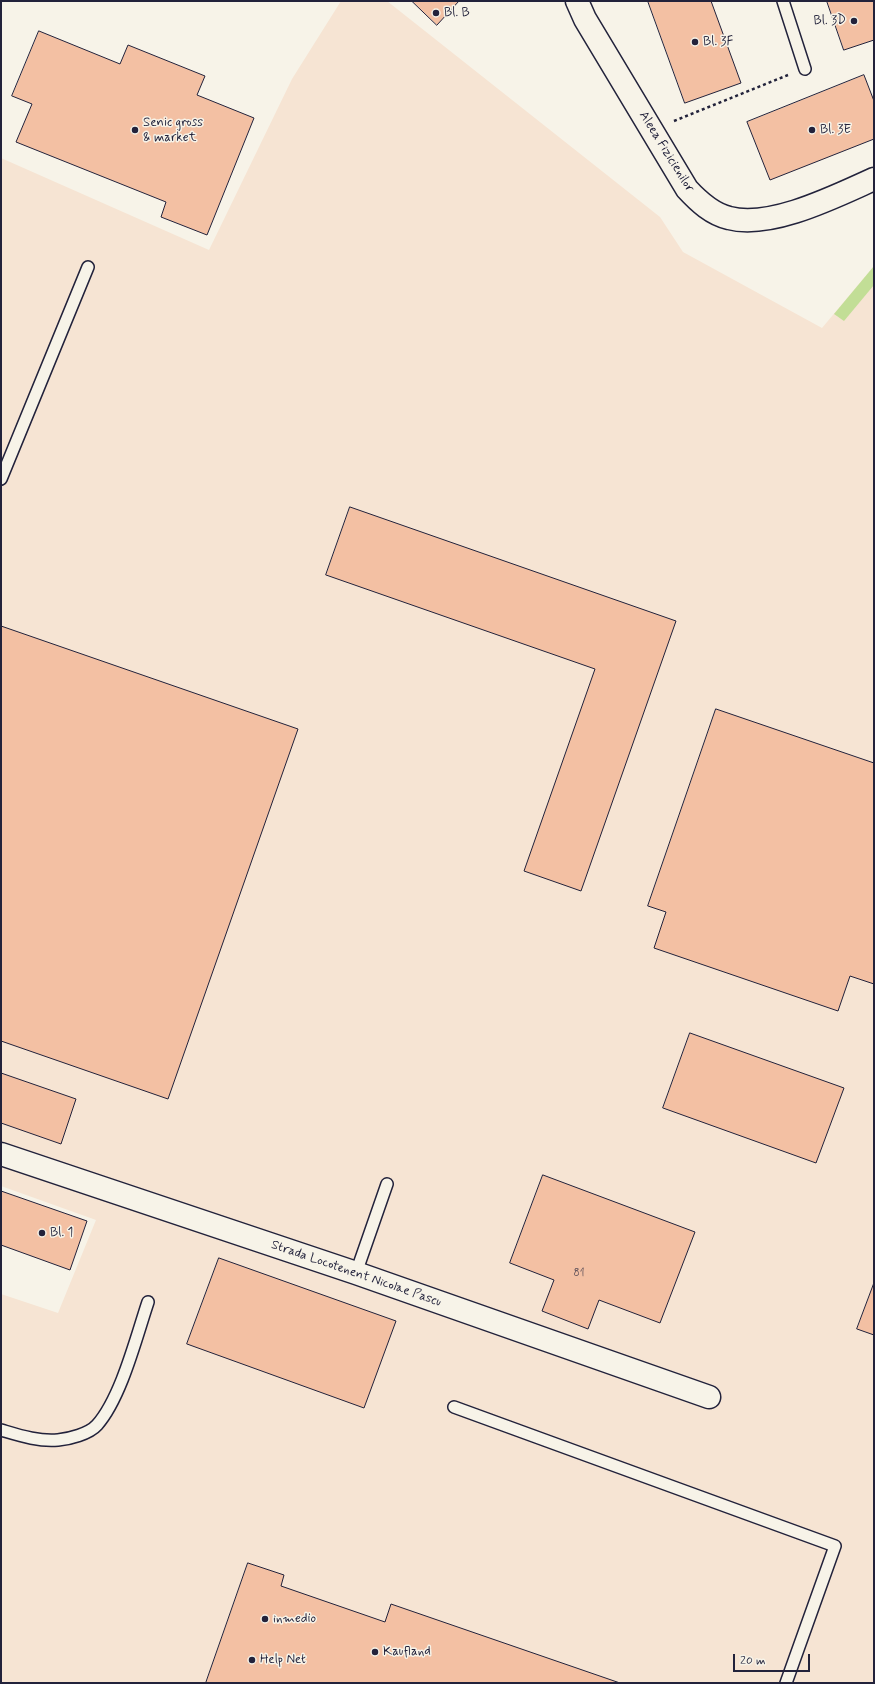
<!DOCTYPE html>
<style>
body{margin:0}
#map{position:relative;width:875px;height:1684px;overflow:hidden;background:#f7f3e8;font-family:Mynerve,sans-serif}
canvas{display:block}
.frame{position:absolute;inset:0;border:2px solid #22223b;pointer-events:none}
.scale{position:absolute;left:733px;top:1654px;width:77px;height:18px;box-sizing:border-box;border:2px solid #22223b;border-top:0;padding-left:5px;font-size:12px;line-height:14px;white-space:nowrap;color:#22223b;-webkit-text-stroke:3px #f7f3e8;paint-order:stroke}
</style>
<div id="map">
<canvas width="875" height="1684"></canvas>
<div class="frame"></div>
<div class="scale">20 m</div>
</div>
<script>
const context = document.querySelector('canvas').getContext('2d');
context.lineJoin = 'round';
function fillPath(path, color) { context.fillStyle = color; context.fill(path, 'evenodd'); }
function trace(path, color, width, dash) { context.strokeStyle = color; context.lineWidth = width; context.lineCap = dash ? 'butt' : 'round'; context.setLineDash(dash || []); context.stroke(path); }
function write(font, color, halo, rows, align = 'center') {
  context.font = font + ' Mynerve,sans-serif'; context.lineWidth = 3; context.setLineDash([]); context.textBaseline = 'middle'; context.strokeStyle = halo; context.fillStyle = color; for (const [text, x, y, turn = 0] of rows) {
    context.save(); context.translate(x, y); context.rotate((+turn || 0) * Math.PI / 180); context.textAlign = isNaN(turn) ? turn : align; if (halo) context.strokeText(text, 0, 0); context.fillText(text, 0, 0); context.restore();
  }
}
const built = new Path2D(`
 M341,1H387L660,217L683,252L822,328L874,266V1683H1V1294L58,1313L96,1220L1,1186V158L209,250L292,79Z`);
const green = new Path2D(`
 M874,266V285L844,321L834,314Z`);
const building = new Path2D(`
 M412,1H459L437,25Z
 M648,1H711L741,83L685,103Z
 M827,1H874V40L844,50Z
 M39,31L120,64L128,45L205,76L197,95L254,118L207,235L161,217L166,202L16,142L32,104L12,96Z
 M864,75L874,101V139L770,180L747,122Z
 M350,507L676,621L581,891L524,871L595,669L326,575Z
 M1,626L298,729L168,1099L1,1041Z
 M716,709L874,763V984L850,976L838,1011L654,948L666,912L648,906Z
 M690,1033L844,1088L816,1163L663,1108Z
 M1,1073L76,1099L61,1144L1,1123Z
 M543,1175L695,1232L660,1323L599,1300L588,1329L542,1311L554,1280L510,1263Z
 M1,1191L87,1221L70,1270L1,1245Z
 M219,1258L396,1321L364,1408L187,1344Z
 M874,1283V1335L857,1329Z
 M248,1563L284,1575L281,1586L385,1622L391,1604L620,1683H206Z`);
const path = new Path2D(`
 M674,121L788,75`);
const service = new Path2D(`
 M783,1L805,69
 M1,479L88,267
 M356,1273L387,1184
 M454,1407L835,1546L786,1683
 M1,1430C18,1435 39,1442 58,1440C69,1439 89,1434 97,1425C121,1398 136,1338 148,1302`);
const minor = new Path2D(`
 M577,1L585,19L687,189C699,202 712,214 729,218C771,229 836,196 874,179
 M1,1154L356,1273L709,1397`);
const markers = [
 [436,13,4,"#22223b"],
 [854,21,4,"#22223b"],
 [695,42,4,"#22223b"],
 [135,130,4,"#22223b"],
 [812,130,4,"#22223b"],
 [42,1233,4,"#22223b"],
 [265,1619,4,"#22223b"],
 [375,1652,4,"#22223b"],
 [252,1660,4,"#22223b"]
];
const numberNames = [
 ["81",579,1274]
];
const poiNames = [
 ["Bl. B",444,13],
 ["Bl. 3D",846,21,"right"],
 ["Bl. 3F",703,42],
 ["Senic gross",143,123],
 ["& market",143,138],
 ["Bl. 3E",820,130],
 ["Bl. 1",50,1233],
 ["inmedio",273,1619],
 ["Kaufland",383,1652],
 ["Help Net",260,1660]
];
const streetNames = [
 ["Aleea Fizicienilor",666,152,58],
 ["Strada Locotenent Nicolae Pascu",356,1274,19]
];
fillPath(built, '#f6e4d3');
fillPath(green, '#c2de96');
fillPath(building, '#f3c0a3');
trace(building, '#22223b', 1);
trace(service, '#22223b', 14);
trace(minor, '#22223b', 25);
trace(path, '#22223b', 2.5, [3, 3]);
trace(service, '#f7f3e8', 11);
trace(minor, '#f7f3e8', 22);
for (const [x, y, r, color] of markers) { const dot = new Path2D(); dot.arc(x, y, r, 0, 2 * Math.PI); context.fillStyle = color; context.fill(dot); trace(dot, '#f7f3e8', 1.5); }
write('11px', '#564a55', null, numberNames);
write('13px', '#22223b', '#f7f3e8', poiNames, 'left');
write('13px', '#22223b', '#f7f3e8', streetNames);
</script>
